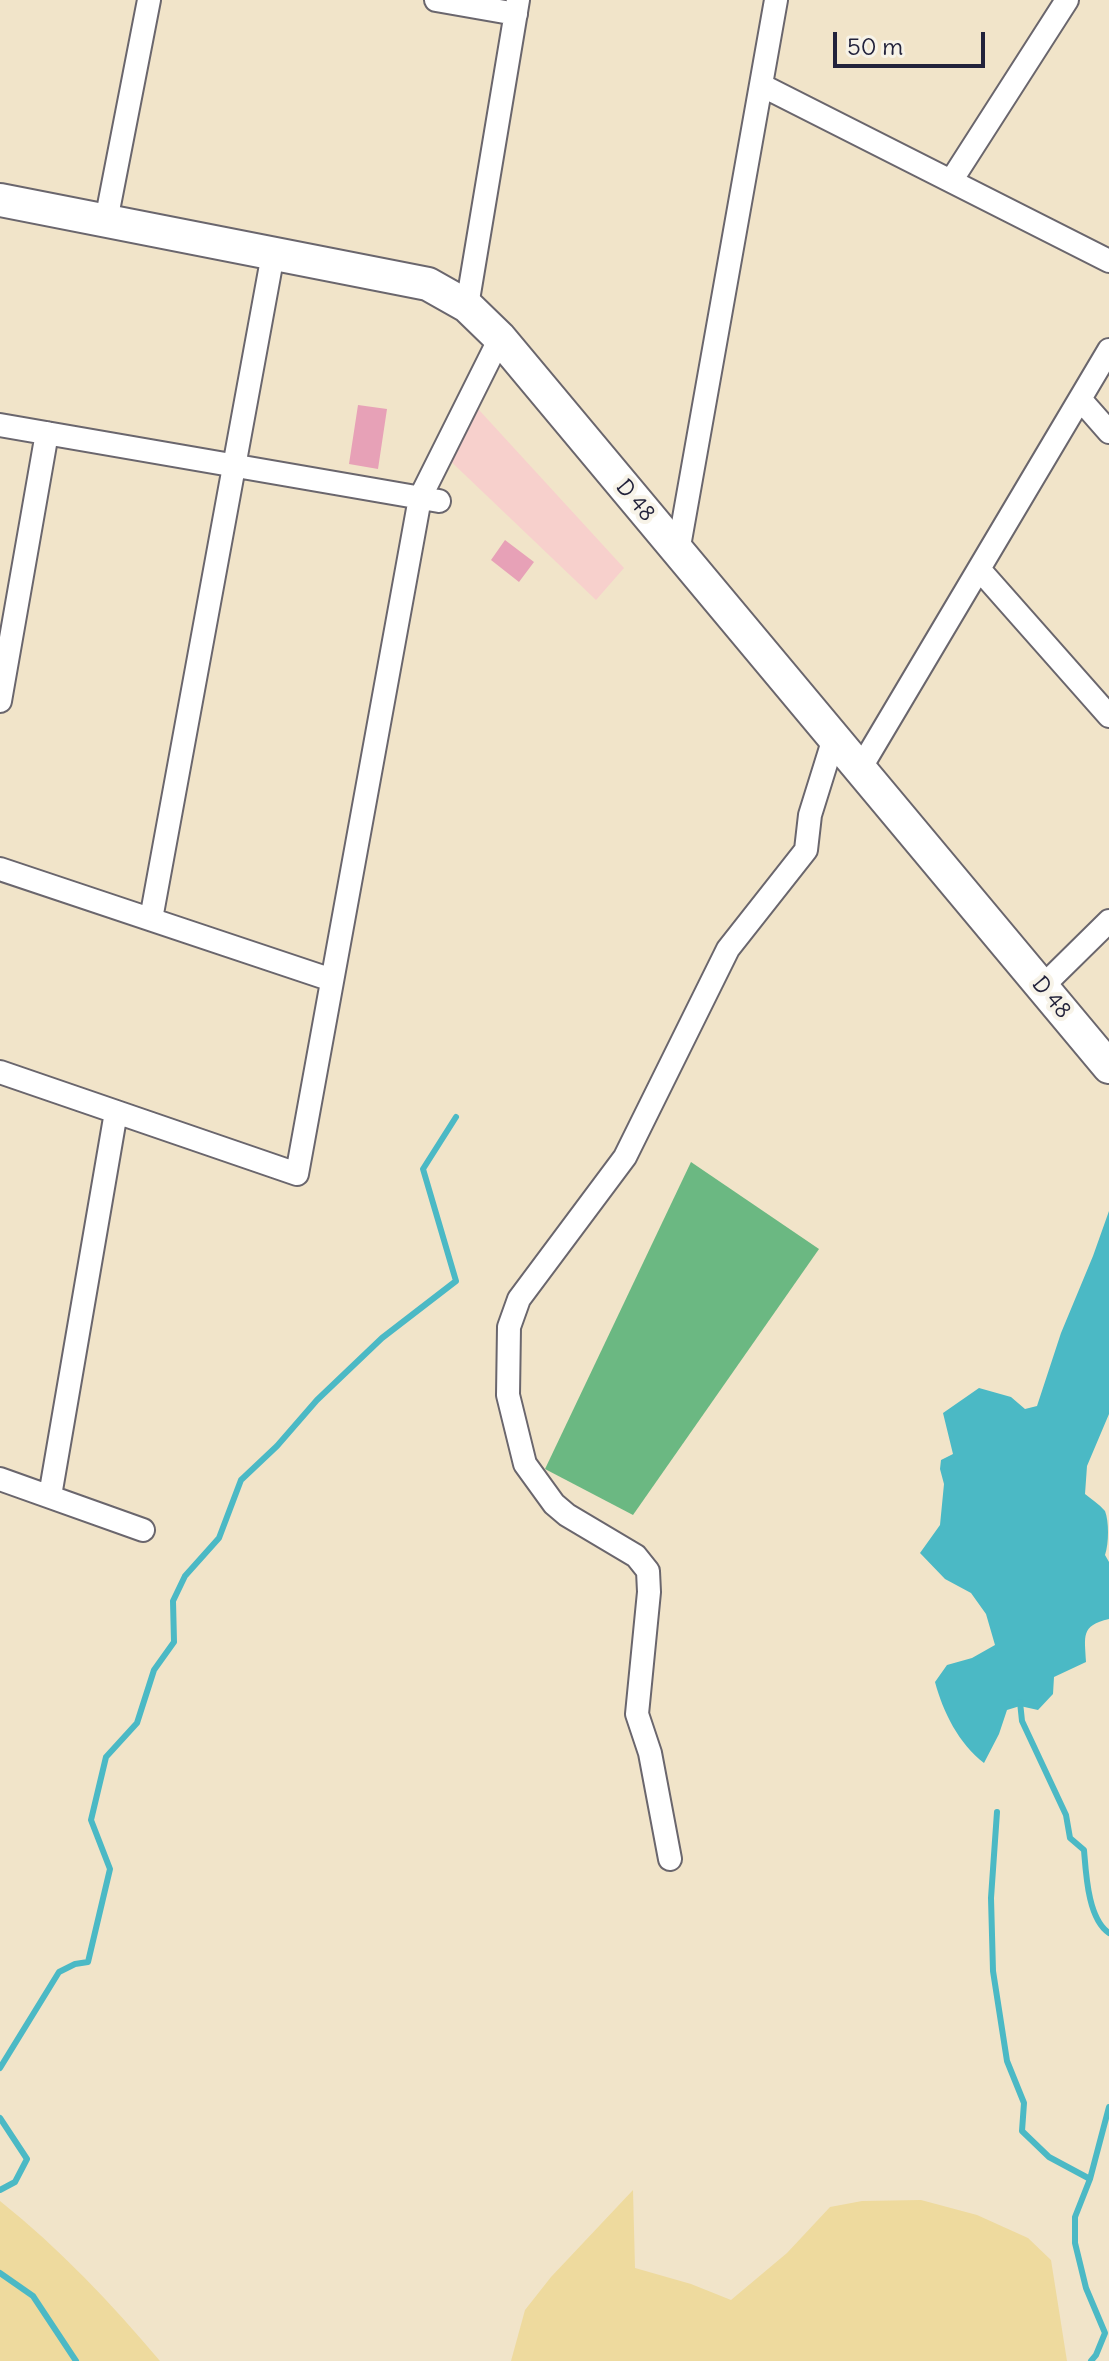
<!DOCTYPE html>
<style>
body{margin:0}
#map{position:relative;width:1109px;height:2361px;overflow:hidden;background:#f1e4c9;font-family:Delius,sans-serif}
canvas{display:block}
.scale{position:absolute;left:833px;top:32px;width:152px;height:36px;box-sizing:border-box;border:4px solid #22223b;border-top:0;padding-left:10px;font-size:24px;line-height:28px;white-space:nowrap;color:#22223b;-webkit-text-stroke:6px #f7f3e8;paint-order:stroke}
</style>
<div id="map">
<canvas width="1109" height="2361"></canvas>
<div class="scale">50 m</div>
</div>
<script>
const context = document.querySelector('canvas').getContext('2d');
context.lineJoin = 'round';
function fillPath(path, color) { context.fillStyle = color; context.fill(path, 'evenodd'); }
function trace(path, color, width, dash) { context.strokeStyle = color; context.lineWidth = width; context.lineCap = dash ? 'butt' : 'round'; context.setLineDash(dash || []); context.stroke(path); }
function write(font, color, halo, rows, align = 'center') {
  context.font = font + ' Delius,sans-serif'; context.lineWidth = 8; context.setLineDash([]); context.textBaseline = 'middle'; context.strokeStyle = halo; context.fillStyle = color; for (const [text, x, y, turn = 0] of rows) {
    context.save(); context.translate(x, y); context.rotate((+turn || 0) * Math.PI / 180); context.textAlign = isNaN(turn) ? turn : align; if (halo) context.strokeText(text, 0, 0); context.fillText(text, 0, 0); context.restore();
  }
}
const built = new Path2D(`
 M469,399L624,568L596,600L442,453Z`);
const forest = new Path2D(`
 M691,1162L819,1249L633,1515L545,1469Z`);
const sand = new Path2D(`
 M633,2190L635,2268L691,2284L731,2300L787,2253L830,2207L862,2201L921,2200L977,2215L1028,2238L1051,2260L1067,2361H511L525,2310L551,2277Z
 M0,2201C60,2249 111,2303 160,2361H0Z`);
const water = new Path2D(`
 M1109,1211V1414L1087,1466L1085,1494C1091,1499 1099,1504 1105,1511C1109,1521 1109,1543 1105,1555L1109,1562V1619C1080,1626 1085,1636 1086,1662L1054,1677L1053,1694L1038,1710L1020,1706L1007,1710L999,1734L984,1763C959,1744 943,1712 935,1682L947,1665L972,1658L995,1645L986,1614L971,1593L945,1579L920,1553L940,1525L944,1484L940,1469L941,1460L953,1454L943,1413L979,1388L1011,1397L1025,1409L1037,1406L1061,1333L1093,1256Z`);
const stream = new Path2D(`
 M1020,1702L1022,1721L1066,1815L1070,1838L1084,1850C1086,1874 1088,1919 1109,1933
 M997,1812L991,1898L993,1971L1007,2061L1024,2103L1022,2131L1049,2157L1090,2179
 M0,2068L59,1972L75,1964L88,1962L110,1869L91,1820L106,1757L137,1723L154,1670L174,1642L173,1601L185,1576L219,1538L241,1480L277,1446L317,1400L382,1338L456,1281L423,1169L456,1117
 M0,2118L27,2159L15,2182L0,2190
 M0,2273L33,2296L76,2361
 M1091,2361L1096,2355L1105,2333L1086,2288L1075,2243V2217L1090,2179L1109,2107`);
const building = new Path2D(`
 M358,405L387,409L378,469L349,464Z
 M505,540L534,562L519,582L491,560Z`);
const street = new Path2D(`
 M436,0L516,14
 M761,85L1109,261
 M951,181L1067,0
 M106,221L149,0
 M467,306L518,0
 M1080,399L1109,432
 M0,425L439,501
 M678,552L776,0
 M979,569L1109,716
 M0,701L47,433
 M860,769L1109,350
 M0,869L332,980
 M151,919L273,254
 M1042,987L1109,921
 M0,1072L297,1174L420,498L500,338
 M0,1479L143,1530
 M50,1496L116,1112
 M670,1859L650,1753L637,1714L649,1592L648,1571L636,1556L567,1515L554,1504L525,1464L508,1395L509,1327L519,1299L625,1157L728,949L806,850L810,815L834,738`);
const secondary = new Path2D(`
 M0,200L428,284L467,306L500,338L1109,1067`);
const streetNames = [
 ["D 48",635,501,50],
 ["D 48",1051,998,50]
];
fillPath(built, '#f7d0cc');
fillPath(forest, '#6bb882');
fillPath(sand, '#eeda9e');
fillPath(water, '#4bb9c5');
trace(stream, '#4bb9c5', 6);
fillPath(building, '#e7a1b7');
trace(street, '#6a666d', 26);
trace(secondary, '#6a666d', 36);
trace(street, '#fff', 22);
trace(secondary, '#fff', 32);
write('22px', '#22223b', '#f7f3e8', streetNames);
</script>
